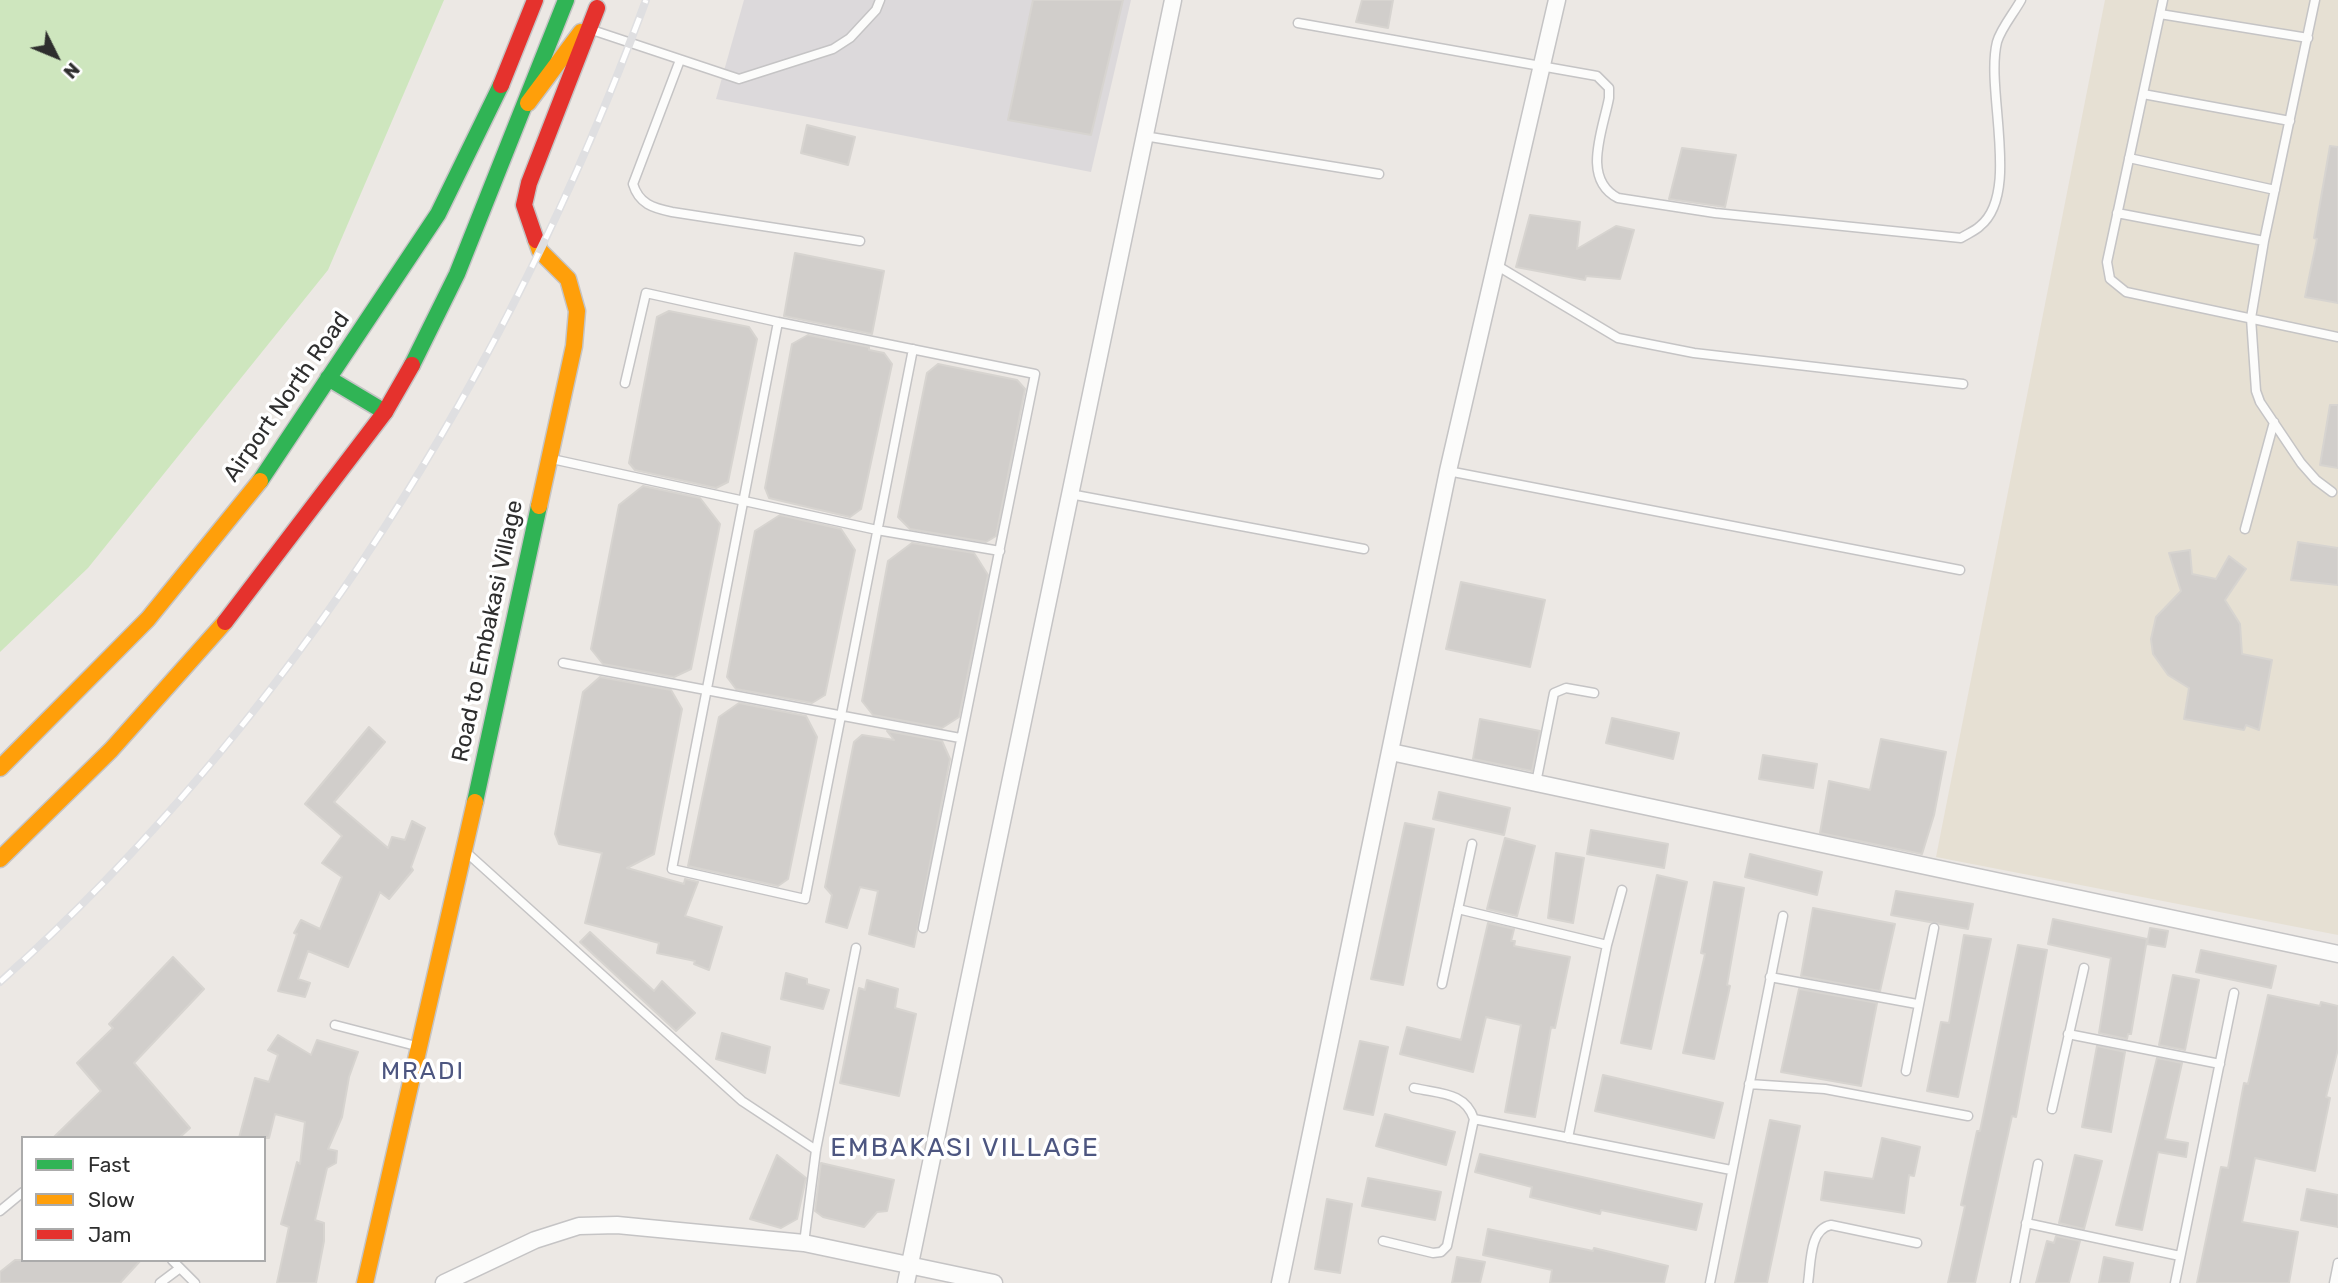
<!DOCTYPE html>
<style>
body{margin:0}
#map{position:relative;width:2338px;height:1283px;overflow:hidden;background:#ece8e4;font-family:Rubik,sans-serif}
canvas{display:block}
.legend{position:absolute;left:21px;top:1136px;width:245px;height:126px;box-sizing:border-box;background:#fff;border:2px solid #ababab;margin:0;padding:9px 12px;list-style:none;font-size:21px;color:#2e2e2e}
.legend li{display:flex;align-items:center;gap:14px;height:35px}
.legend b{width:35px;border:2px solid #ababab}
.north{position:absolute;left:21px;top:21px;width:70px;height:70px;-webkit-text-stroke:5px #fff;paint-order:stroke;rotate:133deg;font-size:19px;font-weight:700;line-height:28px;text-align:center;color:#2e2e2e}
.north::after{content:'';display:block;margin:auto;width:24px;height:32px;background:#2e2e2e;clip-path:polygon(50% 0,100% 100%,50% 72%,0 100%)}
</style>
<div id="map">
<canvas width="2338" height="1283"></canvas>
<ul class="legend">
<li><b style="height:9px;background:#30b455"></b>Fast</li>
<li><b style="height:9px;background:#ff9f0a"></b>Slow</li>
<li><b style="height:9px;background:#e5322d"></b>Jam</li>
</ul>
<div class="north">N</div>
</div>
<script>
const context = document.querySelector('canvas').getContext('2d');
context.lineJoin = 'round';
function fillPath(path, color) { context.fillStyle = color; context.fill(path, 'evenodd'); }
function trace(path, color, width, dash) { context.strokeStyle = color; context.lineWidth = width; context.lineCap = dash ? 'butt' : 'round'; context.setLineDash(dash || []); context.stroke(path); }
function write(font, color, halo, rows, align = 'center') {
  context.font = font + ' Rubik,sans-serif'; context.lineWidth = 7; context.setLineDash([]); context.textBaseline = 'middle'; context.strokeStyle = halo; context.fillStyle = color; for (const [text, x, y, turn = 0] of rows) {
    context.save(); context.translate(x, y); context.rotate((+turn || 0) * Math.PI / 180); context.textAlign = isNaN(turn) ? turn : align; if (halo) context.strokeText(text, 0, 0); context.fillText(text, 0, 0); context.restore();
  }
}
const industrial = new Path2D(`
 M744,0H1131L1091,172L716,99Z`);
const education = new Path2D(`
 M2105,0H2338V935L1936,857Z`);
const green = new Path2D(`
 M0,0H444L328,270L88,568L0,652Z`);
const building = new Path2D(`
 M1033,0H1123L1091,135L1008,120Z
 M1362,0H1393L1388,28L1356,22Z
 M807,125L855,137L848,165L801,153Z
 M2330,146L2338,147V303L2305,297L2317,239L2314,238Z
 M1682,148L1736,155L1725,207L1669,199Z
 M1530,215L1580,222L1577,249L1616,226L1634,230L1620,279L1586,276L1585,280L1516,267Z
 M795,253L884,271L872,334L784,316Z
 M669,311L749,327L757,339L728,482L716,488L635,470L629,463L657,317Z
 M808,335L869,347V350L884,353L892,364L861,509L850,517L769,498L765,488L792,344Z
 M938,364L1017,380L1025,389L996,536L986,542L910,529L898,517L927,373Z
 M2330,405H2338V468L2320,465Z
 M643,486L700,498L720,524L691,669L674,677L603,664L591,649L619,505Z
 M780,515L841,529L855,550L825,695L812,703L736,689L727,677L755,531Z
 M2298,542L2338,548V585L2291,580Z
 M912,543L974,553L988,575L959,717L942,728L873,715L862,701L888,561Z
 M2190,550L2192,574L2216,579L2229,556L2246,569L2225,600L2240,624L2242,654L2272,660L2259,730L2246,725L2244,730L2184,719L2189,688L2168,675L2153,654L2151,639L2156,617L2181,591L2169,553Z
 M1461,582L1545,600L1530,667L1446,649Z
 M600,677L671,690L682,709L654,854L627,868L684,884L685,879L698,882L685,916L722,927L709,970L694,964L695,961L657,953L659,943L585,923L602,853L559,844L555,834L583,692Z
 M739,703L806,716L817,737L788,879L778,886L688,866L719,717Z
 M1612,718L1679,733L1673,759L1606,743Z
 M1480,719L1540,731L1532,771L1473,759Z
 M369,727L385,742L334,802L388,848L392,837L405,840L412,821L425,828L411,867L413,870L389,899L380,892L348,967L308,951L298,979L310,983L305,997L278,991L297,934L294,933L301,920L320,929L342,877L322,863L342,836L305,804Z
 M887,731L942,741L950,759L914,947L869,934L878,891L860,887L847,928L826,922L832,895L825,887L854,742L862,735L894,740Z
 M1881,739L1946,752L1934,815L1922,854L1820,833L1829,781L1870,790Z
 M1763,755L1817,764L1813,788L1759,779Z
 M1439,792L1510,808L1504,835L1433,819Z
 M1405,823L1434,829L1403,985L1371,979Z
 M1591,830L1668,844L1664,868L1587,854Z
 M1505,838L1535,846L1517,916L1487,909Z
 M1556,853L1584,858L1573,923L1548,918Z
 M1750,854L1822,872L1817,895L1745,877Z
 M1657,875L1687,882L1651,1049L1621,1043Z
 M1714,882L1744,888L1727,985L1730,986L1714,1059L1683,1053L1705,954L1701,953Z
 M1896,891L1973,904L1968,929L1891,915Z
 M1813,908L1895,924L1880,991L1801,976Z
 M2053,919L2147,939L2131,1034H2128L2127,1039L2099,1033L2111,958L2048,944Z
 M1488,923L1514,929L1511,941H1515L1514,946L1570,957L1555,1028L1551,1027L1535,1117L1505,1112L1521,1025L1486,1017L1473,1072L1400,1054L1407,1027L1461,1040Z
 M2150,928L2168,931L2165,947L2147,944Z
 M590,932L654,991L662,981L695,1013L676,1031L580,942Z
 M1964,935L1991,939L1958,1097L1927,1091L1941,1022L1949,1023Z
 M2018,945L2047,950L2016,1117L2012,1116L1975,1283H1948L1965,1206L1961,1205L1977,1131H1980Z
 M2201,950L2276,966L2271,988L2196,972Z
 M173,957L204,989L134,1063L190,1128L179,1138H53L101,1091L77,1063L113,1028L109,1024Z
 M786,973L807,979V984L829,990L823,1009L781,999Z
 M2173,975L2199,980L2185,1050L2159,1045Z
 M867,980L898,989L895,1008L916,1014L899,1096L840,1083L859,988L865,990Z
 M1799,989L1877,1003L1861,1086L1781,1072Z
 M2268,995L2320,1006L2321,1002L2338,1006V1049L2326,1097L2330,1098L2315,1171L2255,1158L2242,1222L2298,1232L2289,1283H2197L2221,1167L2228,1168L2244,1083L2248,1084Z
 M722,1033L770,1047L765,1073L716,1059Z
 M278,1035L311,1055L317,1040L358,1052L349,1077L342,1117L328,1149L337,1151L336,1163L327,1168L315,1220L324,1223V1241L316,1283H277L289,1227L281,1224L297,1162L300,1164L305,1122L275,1114L269,1138H239L255,1078L269,1082L278,1055L268,1050Z
 M1360,1041L1388,1047L1373,1115L1344,1109Z
 M2097,1046L2125,1052L2111,1132L2082,1127Z
 M2157,1058L2182,1063L2165,1139L2188,1143L2186,1157L2158,1152L2142,1230L2116,1225Z
 M1603,1075L1723,1103L1714,1138L1595,1111Z
 M1385,1114L1455,1132L1446,1165L1376,1146Z
 M1770,1120L1800,1126L1767,1283H1735Z
 M1882,1138L1920,1147L1914,1176L1909,1175L1904,1213L1821,1200L1825,1172L1873,1179Z
 M1480,1154L1702,1204L1696,1230L1601,1210L1600,1214L1530,1197L1532,1187L1475,1172Z
 M777,1155L806,1178L797,1219L781,1228L750,1219Z
 M2075,1155L2102,1161L2084,1229L2059,1223Z
 M821,1163L894,1180L887,1211L877,1212L864,1227L823,1217L815,1211Z
 M1368,1178L1441,1192L1435,1220L1362,1206Z
 M2307,1189L2338,1195V1227L2301,1220Z
 M1327,1199L1352,1204L1340,1273L1315,1269Z
 M1488,1229L1593,1251L1594,1248L1668,1266L1664,1283H1550L1552,1270L1483,1255Z
 M2056,1236L2080,1241L2069,1283H2036L2047,1241L2054,1243Z
 M1457,1257L1485,1262L1480,1283H1452Z
 M2104,1257L2133,1263L2129,1283H2099Z
 M15,1260H141L120,1283H0V1272Z`);
const lane = new Path2D(`
 M2163,0L2107,262L2110,279L2126,292L2338,337
 M2315,0L2264,241L2251,318L2256,391L2260,402L2301,463L2316,480L2332,492
 M2160,14L2308,38
 M1298,23L1597,76L1609,88V98C1603,130 1581,179 1618,198L1715,213L1961,238C1967,234 1975,231 1980,226C2021,193 1985,90 1997,42C2001,28 2014,13 2021,0
 M592,30L739,79L833,49L850,38L876,10L880,0
 M680,60L633,184C639,204 653,208 672,212L860,241
 M2143,94L2290,121
 M1144,136L1379,174
 M2129,158L2275,190
 M2117,213L2264,241
 M1496,265L1618,338L1694,353L1963,384
 M778,322L1035,374L923,928
 M625,383L646,293L778,322L672,869L805,899L913,349
 M552,459L877,530L1000,551
 M1448,471L1960,570
 M1070,494L1364,549
 M2245,529L2274,422
 M563,663L960,738
 M1536,783L1554,693L1566,688L1594,693
 M466,852L742,1101L816,1150
 M1458,909L1607,945
 M1770,977L1917,1004
 M1442,984L1472,844
 M335,1025L416,1046
 M2068,1034L2220,1064
 M1906,1071L1934,928
 M1749,1084L1825,1089L1968,1116
 M1414,1088C1440,1094 1465,1092 1474,1119L1731,1170
 M2052,1109L2084,968
 M1568,1138L1607,945L1622,890
 M0,1211L23,1192
 M2026,1223L2180,1256
 M1383,1241L1433,1253L1441,1252L1447,1246L1474,1119
 M804,1243L816,1150L856,948
 M172,1260L195,1283
 M160,1283L180,1268
 M1710,1283L1783,916
 M1808,1283C1811,1264 1809,1229 1831,1225L1917,1243
 M2015,1283L2038,1164
 M2175,1283L2234,993
 M2334,1283L2338,1263`);
const street = new Path2D(`
 M1391,752L2338,954
 M444,1283L535,1240L579,1226L617,1225L804,1243L994,1283
 M906,1283L1173,0
 M1280,1283L1448,471L1557,0`);
const fast = new Path2D(`
 M412,365L457,274L566,0
 M328,378L385,412
 M260,481L438,214L501,85
 M475,802L539,506`);
const slow = new Path2D(`
 M528,103L581,32
 M536,240L540,251L568,279L577,311L574,346L539,506
 M0,768L148,619L260,481
 M0,859L111,750L225,622
 M365,1283L475,802`);
const jam = new Path2D(`
 M501,85L535,0
 M536,240L524,205L529,183L597,8
 M225,622L385,412L412,365`);
const rail = new Path2D(`
 M0,982C295,717 510,370 646,0`);
const streetNames = [
 ["Airport North Road",287,397,-55],
 ["Road to Embakasi Village",488,631,-78]
];
const neighbourhoodNames = [
 ["MRADI",423,1072]
];
const quarterNames = [
 ["EMBAKASI VILLAGE",965,1148]
];
fillPath(industrial, '#dcd9db');
fillPath(education, '#e6e0d3');
fillPath(green, '#cee6be');
fillPath(building, '#d1cecb');
trace(building, '#d7d4d0', 2);
trace(lane, '#c5c4c5', 11);
trace(street, '#c5c4c5', 19);
trace(fast, '#c5c4c5', 19);
trace(slow, '#c5c4c5', 19);
trace(jam, '#c5c4c5', 19);
trace(lane, '#fcfcfb', 8);
trace(street, '#fcfcfb', 16);
trace(fast, '#30b455', 16);
trace(slow, '#ff9f0a', 16);
trace(jam, '#e5322d', 16);
trace(rail, '#dfdfe1', 8);
trace(rail, '#fff', 5, [16]);
write('23px', '#2e2e2e', '#fff', streetNames);
context.letterSpacing = '2px';
write('24px', '#4d5680', '#fff', neighbourhoodNames);
context.letterSpacing = '0px';
context.letterSpacing = '2px';
write('26px', '#4d5680', '#fff', quarterNames);
context.letterSpacing = '0px';
</script>
